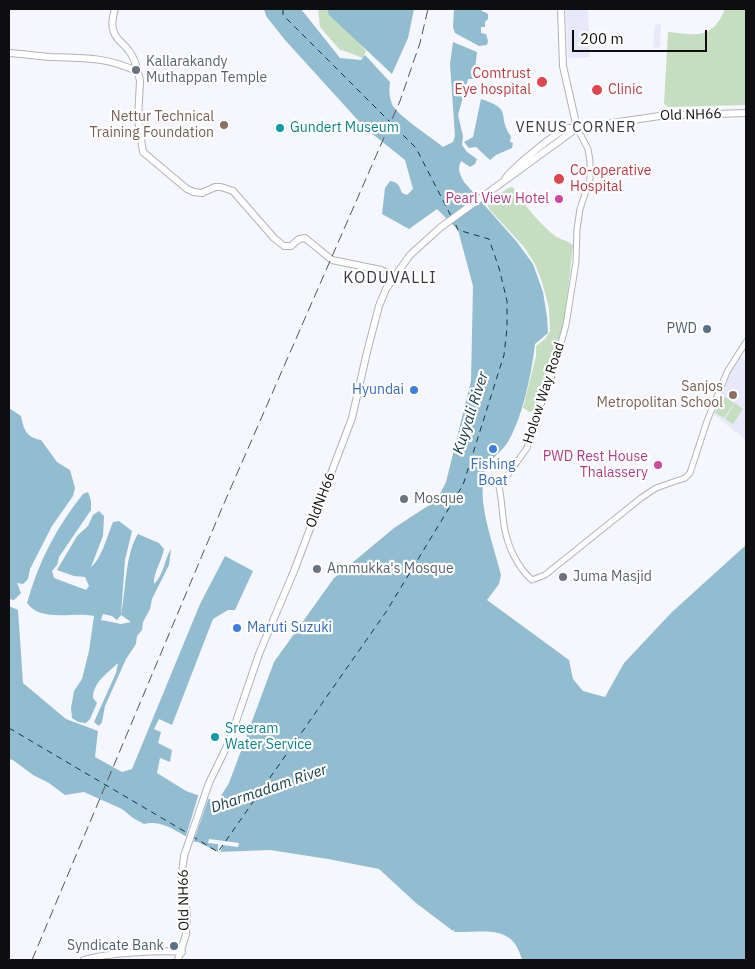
<!DOCTYPE html>
<style>
body{margin:0}
#map{position:relative;width:755px;height:969px;overflow:hidden;background:#f5f6fe;font-family:"IBM Plex Sans",sans-serif}
canvas{display:block}
.frame{position:absolute;inset:0;border:10px solid #0e0e11;pointer-events:none}
.scale{position:absolute;left:572px;top:30px;width:135px;height:22px;box-sizing:border-box;border:2px solid #0e0e11;border-top:0;padding-left:6px;font-size:15px;line-height:18px;white-space:nowrap;color:#0e0e11;-webkit-text-stroke:4px #fff;paint-order:stroke}
</style>
<div id="map">
<canvas width="755" height="969"></canvas>
<div class="frame"></div>
<div class="scale">200 m</div>
</div>
<script>
const context = document.querySelector('canvas').getContext('2d');
context.lineJoin = 'round';
function fillPath(path, color) { context.fillStyle = color; context.fill(path, 'evenodd'); }
function trace(path, color, width, dash) { context.strokeStyle = color; context.lineWidth = width; context.lineCap = dash ? 'butt' : 'round'; context.setLineDash(dash || []); context.stroke(path); }
function write(font, color, halo, rows, align = 'center') {
  context.font = font + ' "IBM Plex Sans",sans-serif'; context.lineWidth = 4.5; context.setLineDash([]); context.textBaseline = 'middle'; context.strokeStyle = halo; context.fillStyle = color; for (const [text, x, y, turn = 0] of rows) {
    context.save(); context.translate(x, y); context.rotate((+turn || 0) * Math.PI / 180); context.textAlign = isNaN(turn) ? turn : align; if (halo) context.strokeText(text, 0, 0); context.fillText(text, 0, 0); context.restore();
  }
}
const built = new Path2D(`
 M566,9H588L590,57L568,58Z
 M661,24L660,47L653,48L655,25Z
 M740,356L746,361V440L712,413L729,373Z`);
const green = new Path2D(`
 M318,9H333L366,51L363,58L339,49L320,27Z
 M725,9H746V105L669,107L664,104L668,32C697,35 712,40 725,9Z
 M513,187C519,199 547,233 559,238C564,241 567,240 573,245L564,325L536,408L530,412L523,408L536,356V346L545,339L550,331L549,308L542,282L535,264L524,247L490,210L487,204L508,188Z
 M725,397L734,403L724,418L715,413Z
 M735,403L743,409L733,424L725,419Z`);
const water = new Path2D(`
 M264,9H301L340,58L361,60L365,55L390,82C389,90 389,98 393,106C401,118 431,137 443,147L453,142L455,136L450,64L453,42L477,52L474,79H468L458,115L463,136L462,145L467,152L477,159L475,164L470,167L461,161C457,170 460,174 464,182L517,242L533,264L543,292L547,317L548,333L535,344C532,371 523,416 509,440C504,450 491,458 487,466C484,471 483,479 483,485C480,510 495,550 501,575L499,584L487,600L569,660L573,679L583,691L605,697L624,663L672,612L746,545V960H522C513,923 484,933 454,932L455,929L453,931L416,903L379,869L328,859L270,850L218,852L198,842H195C179,833 163,819 144,824L133,818L122,809L84,792L65,795L49,783L33,775L13,760L9,759V606L18,610L23,683L66,719L98,731L95,757L122,772L132,769L200,604L225,556L253,571L235,610H228L213,619L172,725L159,719L154,729L161,732L158,743L172,750L170,762L160,758L157,773L186,791L217,802L229,783L274,662L334,578L394,528L437,500L446,482L471,381L473,286L458,230L437,209L409,229L382,214L385,188L390,181C398,182 399,185 402,193L407,195L413,189L405,160L365,128L285,40L266,16Z
 M327,9H414L408,38L392,74L329,15Z
 M454,9H479L488,14V19L485,22V27H481V33L486,34L488,41L487,45L479,46L455,33L453,27Z
 M481,99C515,110 496,116 511,136L510,142L513,143L512,148L496,155L490,160L476,147L469,148L464,142L473,137Z
 M9,408L21,416C24,430 26,437 41,440L57,462L70,470L75,488L73,496L52,526L30,569L28,579L23,584L17,583L21,593L14,600L9,599Z
 M88,492L91,501V510L59,557L57,565L52,571L54,578L86,590L89,586L85,577L74,576L57,570L77,536L88,526L93,515L99,511L104,516L103,536L91,567C101,560 108,534 113,522L119,521L132,531L125,560L121,615L117,620L112,616L103,614L101,620L121,624L131,622L121,615C126,591 125,554 138,534L159,543L164,549C162,560 153,574 154,584C164,575 164,560 171,549L169,565L152,599L150,609L143,622L142,630L137,636L136,644L126,659L105,706L102,722L99,726L94,722L116,673L118,663C108,673 93,682 93,698L97,703L90,719L86,723L78,722L72,718L71,708L74,691L82,679L89,651L94,616C75,611 41,623 27,603C38,563 57,526 83,494Z`);
const pier = new Path2D(`
 M199,793L209,797L193,843L185,839Z
 M209,839L239,843L238,847L222,845L221,852H218V844L208,843Z`);
const ferry = new Path2D(`
 M283,9V15L416,148L451,216
 M9,728L189,834
 M192,836L218,852L386,612L463,485L504,355L507,328V301L499,268L489,239L458,230L454,221`);
const minor = new Path2D(`
 M577,128L588,149L590,161V179L580,209L577,229L576,262L566,325L550,382L535,420L527,448L499,487C502,500 502,512 504,525C507,545 517,567 532,580L545,575L641,498L656,488L685,478L690,473L707,421L727,372L746,342`);
const major = new Path2D(`
 M115,9C112,19 110,30 118,39C121,43 126,46 129,51C134,57 136,64 138,72
 M561,9L563,66L577,128
 M9,53C23,54 37,56 51,57C84,58 108,57 138,72L140,81L138,119L143,152L187,189L194,192L202,193L215,187H221L233,191L274,238L284,246H291L299,239L305,238L332,260L381,270L395,276
 M505,179C511,169 558,130 569,128C569,128 576,128 577,128L660,116L746,113
 M84,960C106,953 159,950 182,952
 M178,960L186,934L187,913L181,882L184,856L209,783L229,742L259,654L294,571L352,418L367,352L379,306L386,289L410,255L441,227L577,128`);
const rail = new Path2D(`
 M32,960L222,508L400,101L420,43L428,9`);
const markers = [
 [136,70,5,"#6b7280"],
 [542,82,6,"#e0444e"],
 [597,90,6,"#e0444e"],
 [224,125,5,"#8d6e63"],
 [280,128,5,"#0f9aa8"],
 [559,179,6,"#e0444e"],
 [559,199,5,"#d1479c"],
 [707,329,5,"#5c6f8a"],
 [414,390,5,"#3f7fe0"],
 [733,395,5,"#8d6e63"],
 [493,449,5,"#3f7fe0"],
 [658,465,5,"#d1479c"],
 [404,499,5,"#6b7280"],
 [317,569,5,"#6b7280"],
 [563,577,5,"#6b7280"],
 [237,628,5,"#3f7fe0"],
 [215,737,5,"#0f9aa8"],
 [174,946,5,"#5c6f8a"]
];
const worshipNames = [
 ["Kallarakandy",146,62],
 ["Muthappan Temple",146,78],
 ["Mosque",414,499],
 ["Ammukka's Mosque",327,569],
 ["Juma Masjid",573,577]
];
const healthNames = [
 ["Comtrust",531,74,"right"],
 ["Eye hospital",531,90,"right"],
 ["Clinic",608,90],
 ["Co-operative",570,171],
 ["Hospital",570,187]
];
const streetNames = [
 ["Old NH66",691,115,-2],
 ["Holow Way Road",544,393,-72],
 ["OldNH66",321,500,-69],
 ["Old NH66",184,900,-91]
];
const educationNames = [
 ["Nettur Technical",214,117],
 ["Training Foundation",214,133],
 ["Sanjos",723,387],
 ["Metropolitan School",723,403]
];
const cultureNames = [
 ["Gundert Museum",290,128],
 ["Sreeram",225,729],
 ["Water Service",225,745]
];
const hotelNames = [
 ["Pearl View Hotel",549,199],
 ["PWD Rest House",648,457],
 ["Thalassery",648,473]
];
const serviceNames = [
 ["PWD",697,329],
 ["Syndicate Bank",164,946]
];
const shopNames = [
 ["Hyundai",404,390],
 ["Fishing",493,465,"center"],
 ["Boat",493,481,"center"],
 ["Maruti Suzuki",247,628,"left"]
];
const neighbourhoodNames = [
 ["VENUS CORNER",576,128]
];
const waterNames = [
 ["Kuyyali River",471,413,-72],
 ["Dharmadam River",269,789,-19]
];
const quarterNames = [
 ["KODUVALLI",390,278]
];
fillPath(built, '#e7e9fa');
fillPath(green, '#c4debf');
fillPath(water, '#92bdd0');
fillPath(pier, '#f5f6fe');
trace(ferry, '#113846', 1, [6, 5]);
trace(minor, '#b1b3bc', 7);
trace(major, '#b1b3bc', 8);
trace(minor, '#fff', 5);
trace(major, '#fff', 6);
trace(rail, '#55555a', 1, [10, 5]);
for (const [x, y, r, color] of markers) { const dot = new Path2D(); dot.arc(x, y, r, 0, 2 * Math.PI); context.fillStyle = color; context.fill(dot); trace(dot, '#fff', 2); }
write('14px', '#5b616d', '#fff', worshipNames, 'left');
write('14px', '#be3a42', '#fff', healthNames, 'left');
write('14px', '#0e0e11', '#fff', streetNames);
write('14px', '#785e54', '#fff', educationNames, 'right');
write('14px', '#0d838f', '#fff', cultureNames, 'left');
write('14px', '#b23c85', '#fff', hotelNames, 'right');
write('14px', '#4e5e75', '#fff', serviceNames, 'right');
write('14px', '#366cbe', '#fff', shopNames, 'right');
context.letterSpacing = '1px';
write('15px', '#3a3b43', '#fff', neighbourhoodNames);
context.letterSpacing = '0px';
write('italic 15px', '#113846', '#fff', waterNames);
context.letterSpacing = '1px';
write('16px', '#3a3b43', '#fff', quarterNames);
context.letterSpacing = '0px';
</script>
